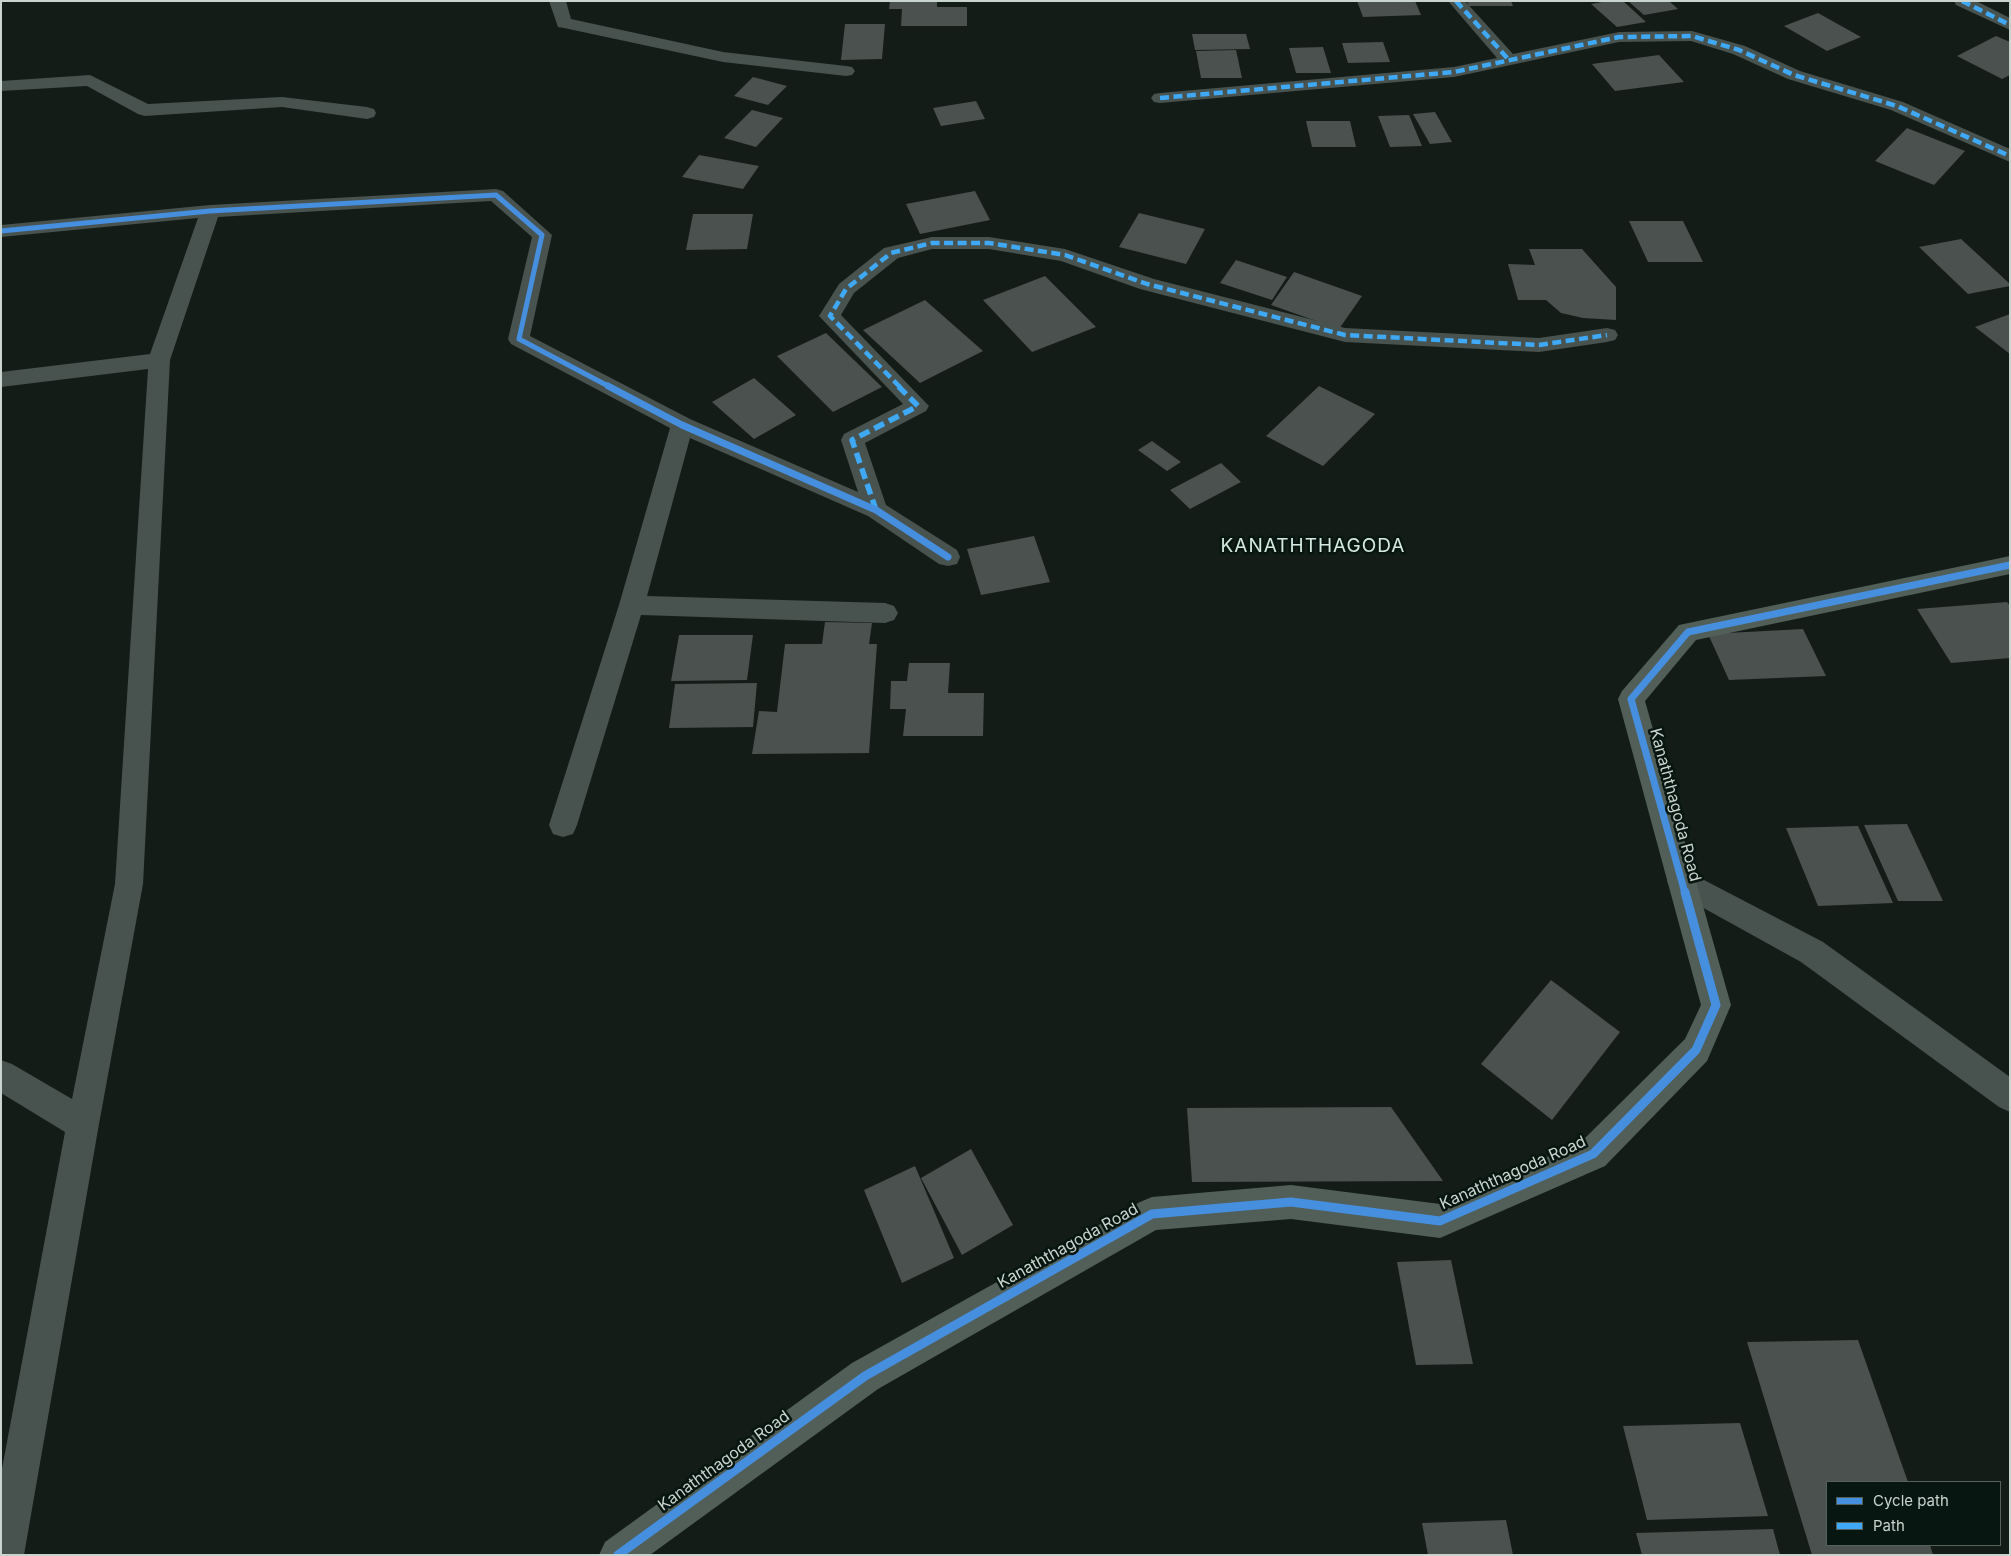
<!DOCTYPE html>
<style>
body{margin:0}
#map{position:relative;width:2011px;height:1556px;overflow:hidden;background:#141c18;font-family:Inter,sans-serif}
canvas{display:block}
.frame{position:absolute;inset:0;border:2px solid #cad4cf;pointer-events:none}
.legend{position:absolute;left:1826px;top:1481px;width:175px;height:65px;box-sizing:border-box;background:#071610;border:1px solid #55625c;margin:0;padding:6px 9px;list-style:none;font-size:15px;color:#cad4cf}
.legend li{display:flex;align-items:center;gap:10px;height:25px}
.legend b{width:25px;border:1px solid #55625c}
</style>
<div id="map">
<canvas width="2011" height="1556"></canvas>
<div class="frame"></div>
<ul class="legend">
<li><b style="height:6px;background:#468fdf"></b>Cycle path</li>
<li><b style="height:6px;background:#3fa9f5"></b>Path</li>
</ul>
</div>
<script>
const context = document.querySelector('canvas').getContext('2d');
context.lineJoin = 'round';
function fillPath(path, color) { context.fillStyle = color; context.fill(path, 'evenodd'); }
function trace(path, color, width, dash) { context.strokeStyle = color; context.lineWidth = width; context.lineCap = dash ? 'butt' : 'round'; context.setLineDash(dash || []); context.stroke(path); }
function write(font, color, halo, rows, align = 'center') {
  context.font = font + ' Inter,sans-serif'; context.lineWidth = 5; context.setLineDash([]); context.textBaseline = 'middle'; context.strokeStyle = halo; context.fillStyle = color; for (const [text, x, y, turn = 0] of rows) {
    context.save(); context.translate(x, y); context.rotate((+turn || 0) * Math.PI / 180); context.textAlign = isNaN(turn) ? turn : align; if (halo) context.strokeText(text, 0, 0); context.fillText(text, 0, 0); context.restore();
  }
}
const building = new Path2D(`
 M890,1H937V7H967V26H901L902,9H889Z
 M1357,1H1415L1421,15L1363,17Z
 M1467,1H1511L1513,6H1469Z
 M1607,1H1623L1646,22L1617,27L1591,4Z
 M1628,1H1669L1678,9L1644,15Z
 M1818,13L1861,37L1827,51L1784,26Z
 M845,24H885L882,59L841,60Z
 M1192,34H1246L1250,49L1195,50Z
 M1996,36L2010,42V75L2002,79L1957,56Z
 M1383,42L1390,62L1348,63L1342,43Z
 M1323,47L1331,73H1296L1289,48Z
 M1236,50L1242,78H1201L1196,51Z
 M1659,55L1684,82L1615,91L1592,64Z
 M753,77L787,86L768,105L734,96Z
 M976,101L985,119L941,126L933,108Z
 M752,110L783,118L756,147L724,138Z
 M1435,112L1452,142L1430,144L1413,114Z
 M1409,115L1422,146L1390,147L1378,116Z
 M1306,121H1350L1356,147H1312Z
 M1907,128L1965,151L1934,185L1875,161Z
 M699,155L759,166L743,189L682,177Z
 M975,191L990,220L920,234L906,204Z
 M1139,213L1205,229L1186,264L1119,247Z
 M693,214H753L747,249L686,250Z
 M1629,221H1683L1703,262H1648Z
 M1961,239L2010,284V286L1968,294L1919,247Z
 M1529,249H1582L1616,287V320L1583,318L1561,313L1546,300H1518L1508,264L1535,265Z
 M1236,260L1287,277L1272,300L1220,283Z
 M1294,272L1362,296L1339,329L1271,305Z
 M1045,276L1096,327L1032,352L983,300Z
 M925,300L983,351L920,383L863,330Z
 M2010,314V354L1975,327Z
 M826,333L882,387L833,412L777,356Z
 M754,378L796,415L754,439L712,402Z
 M1319,386L1375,414L1323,466L1266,436Z
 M1152,441L1181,462L1167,471L1138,450Z
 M1221,463L1241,482L1190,509L1170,490Z
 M1034,536L1050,582L981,595L967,549Z
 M2007,602L2010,606V658L1951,663L1917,609Z
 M825,622L872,623L869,644H877L869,753L752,754L759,711L777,712L785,644H822Z
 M1803,629L1826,676L1729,680L1708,634Z
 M679,635H753L747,680L671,681Z
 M909,663H950L948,693H984L983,736H903L906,709H890L891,681H907Z
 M757,683L753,727L669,728L675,684Z
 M1907,824L1943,901H1898L1864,825Z
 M1858,826L1893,903L1818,906L1786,828Z
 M1551,980L1620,1032L1552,1120L1481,1064Z
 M1391,1107L1443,1181L1192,1182L1187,1108Z
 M971,1149L1013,1225L962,1255L921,1178Z
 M915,1166L954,1258L902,1283L864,1190Z
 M1451,1260L1473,1364L1416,1365L1397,1262Z
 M1858,1340L1908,1482H1827V1545H1930L1933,1555H1812L1747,1342Z
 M1740,1423L1768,1516L1647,1520L1623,1426Z
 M1506,1520L1513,1555H1428L1422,1523Z
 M1773,1529L1780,1555H1642L1636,1533Z`);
const street = new Path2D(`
 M549,1H566L571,19L723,52L846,66L852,67L855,71L852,75L846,76L723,62L564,28L558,27Z
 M1448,1H1465L1513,54L1619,32L1692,31L1745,46L1800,71L1903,102L2010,149V162L1891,110L1788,79L1733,54L1691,41L1619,42L1454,77L1160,103L1154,102L1151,98L1154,94L1160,93L1454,67L1497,58Z
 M1954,1H1976L2010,18V30L1956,5Z
 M90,75L148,104L282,97L367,107L374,109L376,113L374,117L367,119L282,107L145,116L138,114L87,86L1,91V81Z
 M496,189L503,191L552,235L530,336L690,419L858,492L841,440L844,434L903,404L819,316L839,284L884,248L932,237H989L1065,249L1154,279L1345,328L1539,338L1607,328L1615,330L1618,335L1615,340L1607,342L1539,352L1345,342L1140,289L1061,261L989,249H932L898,258L854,293L841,315L929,406L926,411L865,443L886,505L957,550L960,557L957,564L948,566L939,564L868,516L690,438L647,596L885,603L894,606L898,613L894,620L885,623L641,615L577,825L573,834L563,837L553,834L549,825L619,605L670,428L511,344L508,339L532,237L491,201L218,217L170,360L143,884L99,1124L24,1555H1V1474L65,1132L1,1093V1060L12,1064L72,1099L115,884L148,369L1,387V372L150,354L198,218L1,237V225L210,205Z
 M1681,868L1823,942L2010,1077V1112L1999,1107L1801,962L1671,890L1667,881L1671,872Z`);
const secondary = new Path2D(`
 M2010,556V574L1696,640L1645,701L1731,1005L1707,1061L1605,1166L1440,1238L1291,1219L1156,1230L878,1389L650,1555H599L605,1542L852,1363L1140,1202L1152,1197L1291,1185L1440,1204L1581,1142L1685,1039L1701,1005L1618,699L1622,691L1679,625Z`);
const quietFar1 = new Path2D(`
 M1456,1L1509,60
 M1962,1L2010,25
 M1160,98L1454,72L1619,37L1692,36L1739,50L1794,75L1897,106L2010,156
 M900,387L830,316L846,289L891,253L932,243H989L1065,255L1147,284L1345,335L1539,345L1607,335`);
const quiet = new Path2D(`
 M876,510L852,440L918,406L898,386`);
const cyclewayFar2 = new Path2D(`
 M1,231L210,211L496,195L542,235L519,339L610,387`);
const cyclewayFar1 = new Path2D(`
 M608,386L682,425L876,510L948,557
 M1685,893L1631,699L1688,632L2010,565`);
const cycleway = new Path2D(`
 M618,1555L865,1376L1152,1214L1291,1202L1440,1221L1593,1154L1696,1050L1716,1005L1685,892`);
const streetNames = [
 ["Kanaththagoda Road",1675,805,75],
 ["Kanaththagoda Road",1513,1173,-24],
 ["Kanaththagoda Road",1068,1246,-29],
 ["Kanaththagoda Road",724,1461,-36]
];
const quarterNames = [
 ["KANATHTHAGODA",1313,546]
];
fillPath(building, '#4b514e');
fillPath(street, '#48524e');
fillPath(secondary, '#525f59');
trace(quietFar1, '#3fa9f5', 4.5, [9, 4.5]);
trace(quiet, '#3fa9f5', 5.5, [11, 5.5]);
trace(cyclewayFar2, '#468fdf', 5);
trace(cyclewayFar1, '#468fdf', 7);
trace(cycleway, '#468fdf', 9);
write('16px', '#cad4cf', '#071610', streetNames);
context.letterSpacing = '1px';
write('19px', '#d5e9df', '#071610', quarterNames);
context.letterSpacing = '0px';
</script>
